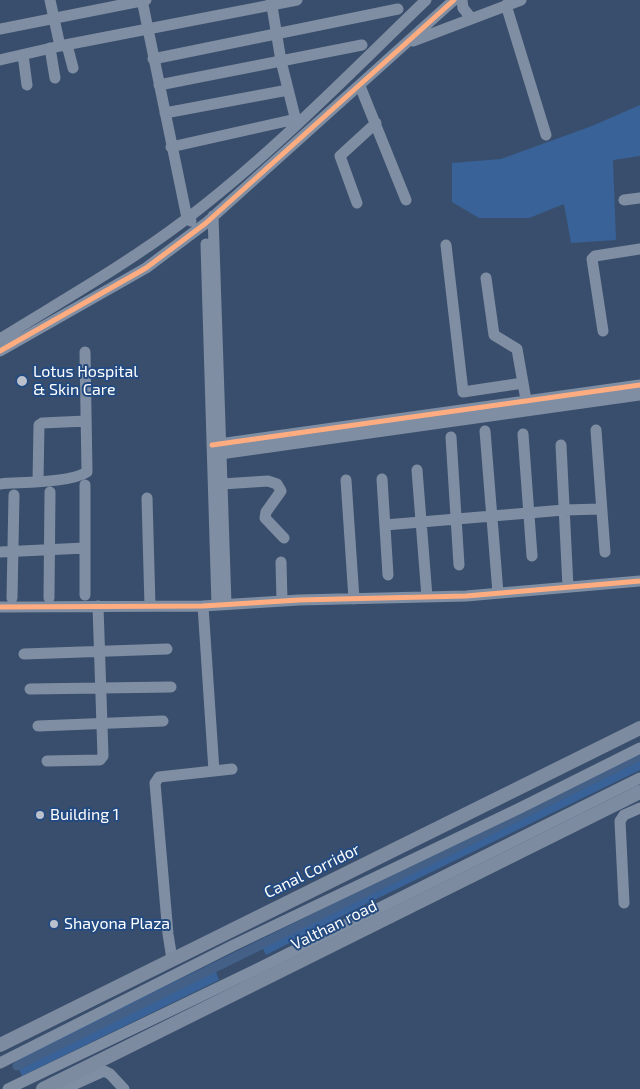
<!DOCTYPE html>
<style>
body{margin:0}
canvas{display:block;background:#394e6c}
</style>
<canvas width="640" height="1089"></canvas>
<script>
const context = document.querySelector('canvas').getContext('2d');
context.lineJoin = 'round';
function fillPath(path, color) { context.fillStyle = color; context.fill(path, 'evenodd'); }
function trace(path, color, width, dash) { context.strokeStyle = color; context.lineWidth = width; context.lineCap = dash ? 'butt' : 'round'; context.setLineDash(dash || []); context.stroke(path); }
function write(font, color, halo, rows, align = 'center') {
  context.font = font + ' "Exo 2",sans-serif'; context.lineWidth = 4; context.setLineDash([]); context.textBaseline = 'middle'; context.strokeStyle = halo; context.fillStyle = color; for (const [text, x, y, turn = 0] of rows) {
    context.save(); context.translate(x, y); context.rotate((+turn || 0) * Math.PI / 180); context.textAlign = isNaN(turn) ? turn : align; if (halo) context.strokeText(text, 0, 0); context.fillText(text, 0, 0); context.restore();
  }
}
const green = new Path2D(`
 M640,105V156L613,160L616,240L571,243L564,204L529,218H479L452,202V163L501,159L592,126Z
 M640,759V770L364,905L266,955L263,949L216,972L219,980L22,1076L15,1060L402,870L520,817Z`);
const canal = new Path2D(`
 M17,1066L640,756`);
const minor = new Path2D(`
 M50,0L60,46
 M142,0L187,218L191,221
 M271,0L281,61L297,125
 M462,0L463,8L471,18
 M506,5L546,135
 M0,29L146,0
 M413,41L521,0
 M67,45L73,68
 M50,48L55,78
 M23,55L27,85
 M153,59L398,9
 M0,60L60,46L297,0
 M159,85L362,45
 M360,86L406,200
 M165,113L288,90
 M171,147L296,119
 M624,200L640,198
 M357,203L340,156L376,123
 M213,216L226,604
 M206,244L217,605
 M446,245L463,392L523,383L526,400
 M486,278L494,335L517,349L523,383
 M603,331L592,259L595,256L640,249
 M0,339C63,300 127,264 185,220C272,154 348,75 426,0
 M0,351L146,268L206,223L454,0
 M596,430L605,552
 M485,431L498,593
 M523,434L532,556
 M451,437L459,565
 M212,445L640,385
 M561,445L568,587
 M213,455L640,395
 M417,470L427,597
 M382,479L388,575
 M346,480L354,599
 M38,481L39,425L42,423L86,421
 M0,484C21,482 70,483 87,472L85,352
 M222,484L268,481L277,484L281,491L266,512L265,518L284,538
 M85,485V595
 M147,498L150,606
 M385,525L564,510L601,509
 M0,552L85,548
 M281,562L282,601
 M12,598L14,495
 M49,598L50,492
 M203,606L214,771
 M0,607L203,606L299,600L466,596L640,581
 M24,654L167,649
 M30,689L171,687
 M38,726L163,721
 M47,761L100,760L103,756L98,606
 M624,903L620,821L624,815L640,808
 M172,959L168,934L155,783L159,777L232,769
 M0,1063L232,946L520,808L640,748
 M8,1089L255,970L640,778
 M64,1089L104,1071L110,1074L124,1089`);
const major = new Path2D(`
 M0,1045L640,728
 M43,1089L640,792`);
const cycleway = new Path2D(`
 M0,351L146,268L206,223L454,0
 M212,445L640,385
 M0,607L203,606L299,600L466,596L640,581`);
const markers = [
 [22,381,6,"#bac1cc"],
 [40,815,5,"#bac1cc"],
 [54,924,5,"#bac1cc"]
];
const poiNames = [
 ["Lotus Hospital",33,372],
 ["& Skin Care",33,390],
 ["Building 1",50,815],
 ["Shayona Plaza",64,924]
];
const streetNames = [
 ["Canal Corridor",312,871,-26],
 ["Valthan road",334,925,-26]
];
fillPath(green, '#386298');
trace(canal, '#446086', 9);
trace(minor, '#7f8ea2', 11);
trace(major, '#7d8ba0', 14);
trace(cycleway, '#ffac80', 5);
for (const [x, y, r, color] of markers) { const dot = new Path2D(); dot.arc(x, y, r, 0, 2 * Math.PI); context.fillStyle = color; context.fill(dot); trace(dot, '#244b81', 2); }
write('16px', '#fff', '#244b81', poiNames, 'left');
write('16px', '#fff', '#244b81', streetNames);
</script>
